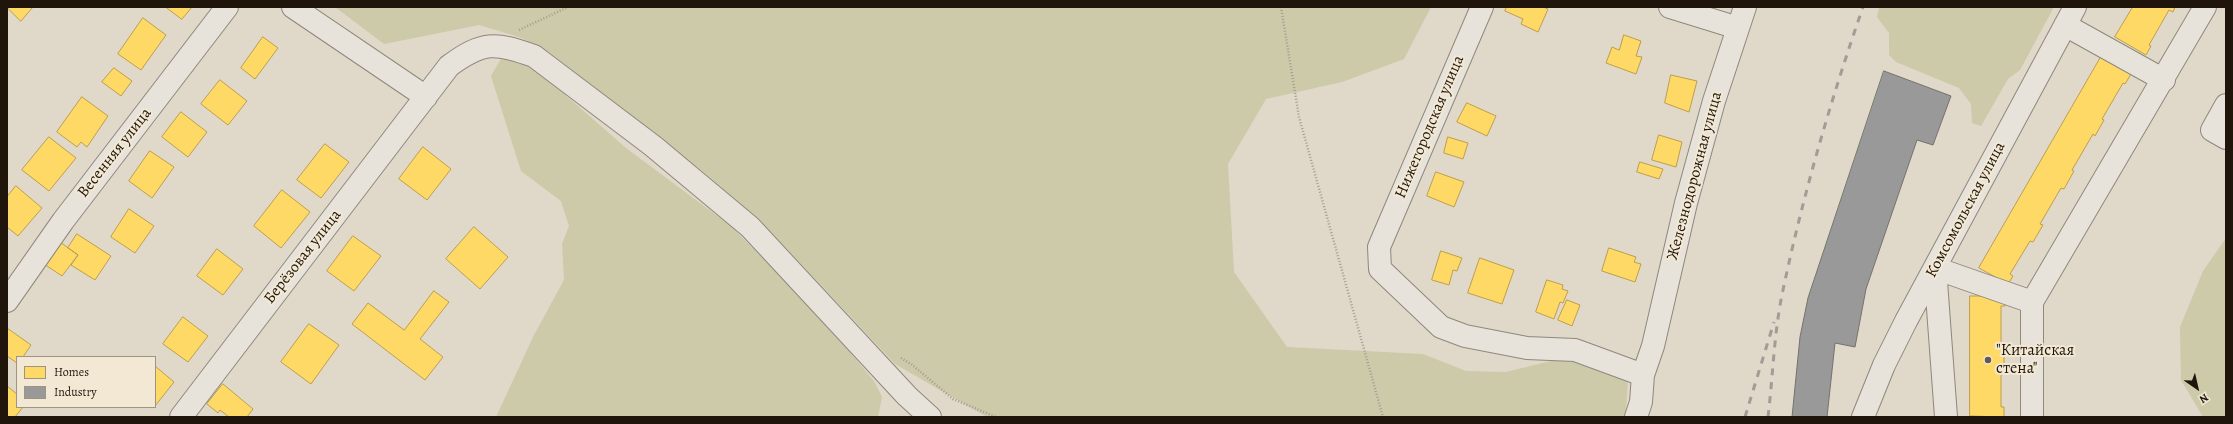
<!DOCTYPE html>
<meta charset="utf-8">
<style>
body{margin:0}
#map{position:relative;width:2233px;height:424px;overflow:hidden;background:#e0d8c8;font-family:Alegreya,serif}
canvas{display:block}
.frame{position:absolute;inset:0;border:8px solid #1f150b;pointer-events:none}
.legend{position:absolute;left:16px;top:356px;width:140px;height:52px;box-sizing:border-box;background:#f2e8d4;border:1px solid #9e9484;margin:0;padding:5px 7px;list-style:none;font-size:12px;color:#1f150b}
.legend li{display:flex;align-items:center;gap:8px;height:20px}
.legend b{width:20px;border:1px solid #9e9484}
.north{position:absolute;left:2177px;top:368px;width:40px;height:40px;-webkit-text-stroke:3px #f2e8d4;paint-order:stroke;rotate:146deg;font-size:11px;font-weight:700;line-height:16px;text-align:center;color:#1f150b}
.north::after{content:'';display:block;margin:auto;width:14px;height:18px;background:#1f150b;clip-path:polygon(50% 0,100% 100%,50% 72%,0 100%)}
</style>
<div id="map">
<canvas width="2233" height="424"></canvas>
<div class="frame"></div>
<ul class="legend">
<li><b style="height:11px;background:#ffd966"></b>Homes</li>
<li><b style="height:11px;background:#999"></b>Industry</li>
</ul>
<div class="north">N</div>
</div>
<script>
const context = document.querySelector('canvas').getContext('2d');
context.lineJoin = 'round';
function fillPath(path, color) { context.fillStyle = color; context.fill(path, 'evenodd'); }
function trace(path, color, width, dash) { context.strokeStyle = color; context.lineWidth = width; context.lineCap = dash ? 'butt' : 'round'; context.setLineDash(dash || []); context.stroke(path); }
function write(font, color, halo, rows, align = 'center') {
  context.font = font + ' Alegreya,serif'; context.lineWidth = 4; context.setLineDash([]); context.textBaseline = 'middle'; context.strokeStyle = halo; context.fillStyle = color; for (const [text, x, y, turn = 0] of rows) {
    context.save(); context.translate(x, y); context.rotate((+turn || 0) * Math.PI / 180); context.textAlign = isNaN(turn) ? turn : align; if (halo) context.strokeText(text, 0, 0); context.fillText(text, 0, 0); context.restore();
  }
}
const green = new Path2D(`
 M335,7H1431L1404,59L1342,82L1266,99L1228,164L1234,272L1287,347L1423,354L1466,371L1506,372L1563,358L1628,377L1626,412L1624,417H987L895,364L759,219L701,170L549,52L519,37L479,25L384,44Z
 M1879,7H2054L2020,70L2008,79L1981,126L1972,123L1971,104L1959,88L1896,62L1889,55V33L1877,17Z
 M502,57H522L626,148L731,226L821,318L874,381L882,397L878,417H496L534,335L564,280L562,244L569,226L561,201L521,171L491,76Z
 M2226,238V417H2203L2181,380L2180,327L2203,271Z`);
const homes = new Path2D(`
 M7,7H33L21,21Z
 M166,7H192L182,19Z
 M1507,7H1543L1548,9L1538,32L1521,24L1523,19L1505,11Z
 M2133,7H2175L2173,12L2169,10L2149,45L2151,46L2146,55L2115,37Z
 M143,18L166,35L141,70L118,54Z
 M1624,35L1641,41L1636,56L1642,57L1636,74L1606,63L1612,47L1619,50Z
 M263,37L278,48L255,79L241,68Z
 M2101,57L2131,74L2125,84L2123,83L2102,119L2104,120L2095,136L2093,134L2072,170L2074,171L2064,189L2061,188L2040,224L2043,225L2033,242L2030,241L2010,274L2013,276L2008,284L1979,268Z
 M114,68L132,81L121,96L102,82Z
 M1671,75L1697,81L1689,112L1665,103Z
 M220,80L247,101L228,125L201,104Z
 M82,97L108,116L87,147L81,142L77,147L57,132Z
 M1467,103L1496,116L1487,136L1457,122Z
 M181,112L207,132L188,157L162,137Z
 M1659,135L1682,142L1676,167L1652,160Z
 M49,137L76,158L49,191L22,170Z
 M1448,137L1468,143L1463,159L1444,153Z
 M325,144L349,162L321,198L297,180Z
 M423,147L451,169L427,200L399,179Z
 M150,151L174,167L152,198L129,181Z
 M1640,162L1663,169L1659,179L1637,172Z
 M1436,172L1464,182L1454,207L1427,196Z
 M16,186L42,208L18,236L7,227V197Z
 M282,190L310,212L281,248L254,226Z
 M129,209L154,226L135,253L111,237Z
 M474,227L508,257L480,289L446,259Z
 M77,234L111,256L95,280L71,265L78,255L68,248Z
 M353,236L381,256L354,291L327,271Z
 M60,242L78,255L62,276L44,264Z
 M1609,248L1636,257L1634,262L1641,264L1635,282L1602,271Z
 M217,249L243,269L223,295L197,276Z
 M1441,251L1462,258L1457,271L1453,270L1449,285L1432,280Z
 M1480,258L1514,270L1502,304L1468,293Z
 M1547,280L1563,285L1562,289L1568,291L1563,303L1560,302L1554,319L1536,312Z
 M434,291L449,302L420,339L443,357L425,380L352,324L368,303L404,330Z
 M1970,296H2005V306H2001V347H2004V365H2001V407H2004V417L1970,416Z
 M1567,300L1580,305L1572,326L1558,320Z
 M183,317L208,336L188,362L163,344Z
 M309,324L339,345L311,384L281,362Z
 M7,328L31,345L23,357H17V363L7,356Z
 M155,366L174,382L155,406Z
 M223,384L253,409L247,417H229L220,410L218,413L207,404Z
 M7,386L17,394V407H23L15,417H7Z`);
const industry = new Path2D(`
 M1884,71L1951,96L1933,145L1917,140L1866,289L1855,347L1835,343L1827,417H1792L1800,337L1808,298Z`);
const path = new Path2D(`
 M1281,7L1299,117L1383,417
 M519,30L568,7
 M901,358L911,364L953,399L996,417`);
const minor = new Path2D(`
 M293,7L426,97
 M1482,7L1379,247L1380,269L1441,327L1465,336L1527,348L1575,350L1643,375
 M1670,7L1738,28
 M2065,25L2164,80
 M2226,105L2212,130L2226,138
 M7,301L63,221L227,7
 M181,417L449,66C483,41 495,42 534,56L653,146L750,227L907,396L930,417
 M1636,417L1641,402L1643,375L1653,346L1686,203L1714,101L1745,7
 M1863,417L1884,365L1906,321L2075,7
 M1946,417L1935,268L2032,302
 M2032,417V302L2205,7`);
const rail = new Path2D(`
 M1745,417L1774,322
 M1768,417C1773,376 1774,331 1783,290C1803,195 1831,99 1863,7`);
const markers = [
 [1988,360,4,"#63594d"]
];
const streetNames = [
 ["Нижегородская улица",1430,127,-67],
 ["Весенняя улица",115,153,-52],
 ["Железнодорожная улица",1695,176,-75],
 ["Комсомольская улица",1966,210,-62],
 ["Берёзовая улица",303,257,-52]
];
const poiNames = [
 ["\"Китайская",1996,351],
 ["стена\"",1996,369]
];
fillPath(green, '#cccaa9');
fillPath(homes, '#ffd966');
trace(homes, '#bc9e4b', 1);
fillPath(industry, '#999');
trace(industry, '#74716e', 1);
trace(minor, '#8e887d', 24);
trace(path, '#a19c95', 2.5, [1, 2]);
trace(minor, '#e7e3db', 22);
trace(rail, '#a19c95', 3, [7, 7]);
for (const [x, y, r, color] of markers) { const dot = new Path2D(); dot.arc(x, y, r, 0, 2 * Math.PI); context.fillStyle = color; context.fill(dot); trace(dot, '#f2e8d4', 1.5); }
write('16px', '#1f150b', '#f2e8d4', streetNames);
write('16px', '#1f150b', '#f2e8d4', poiNames, 'left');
</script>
